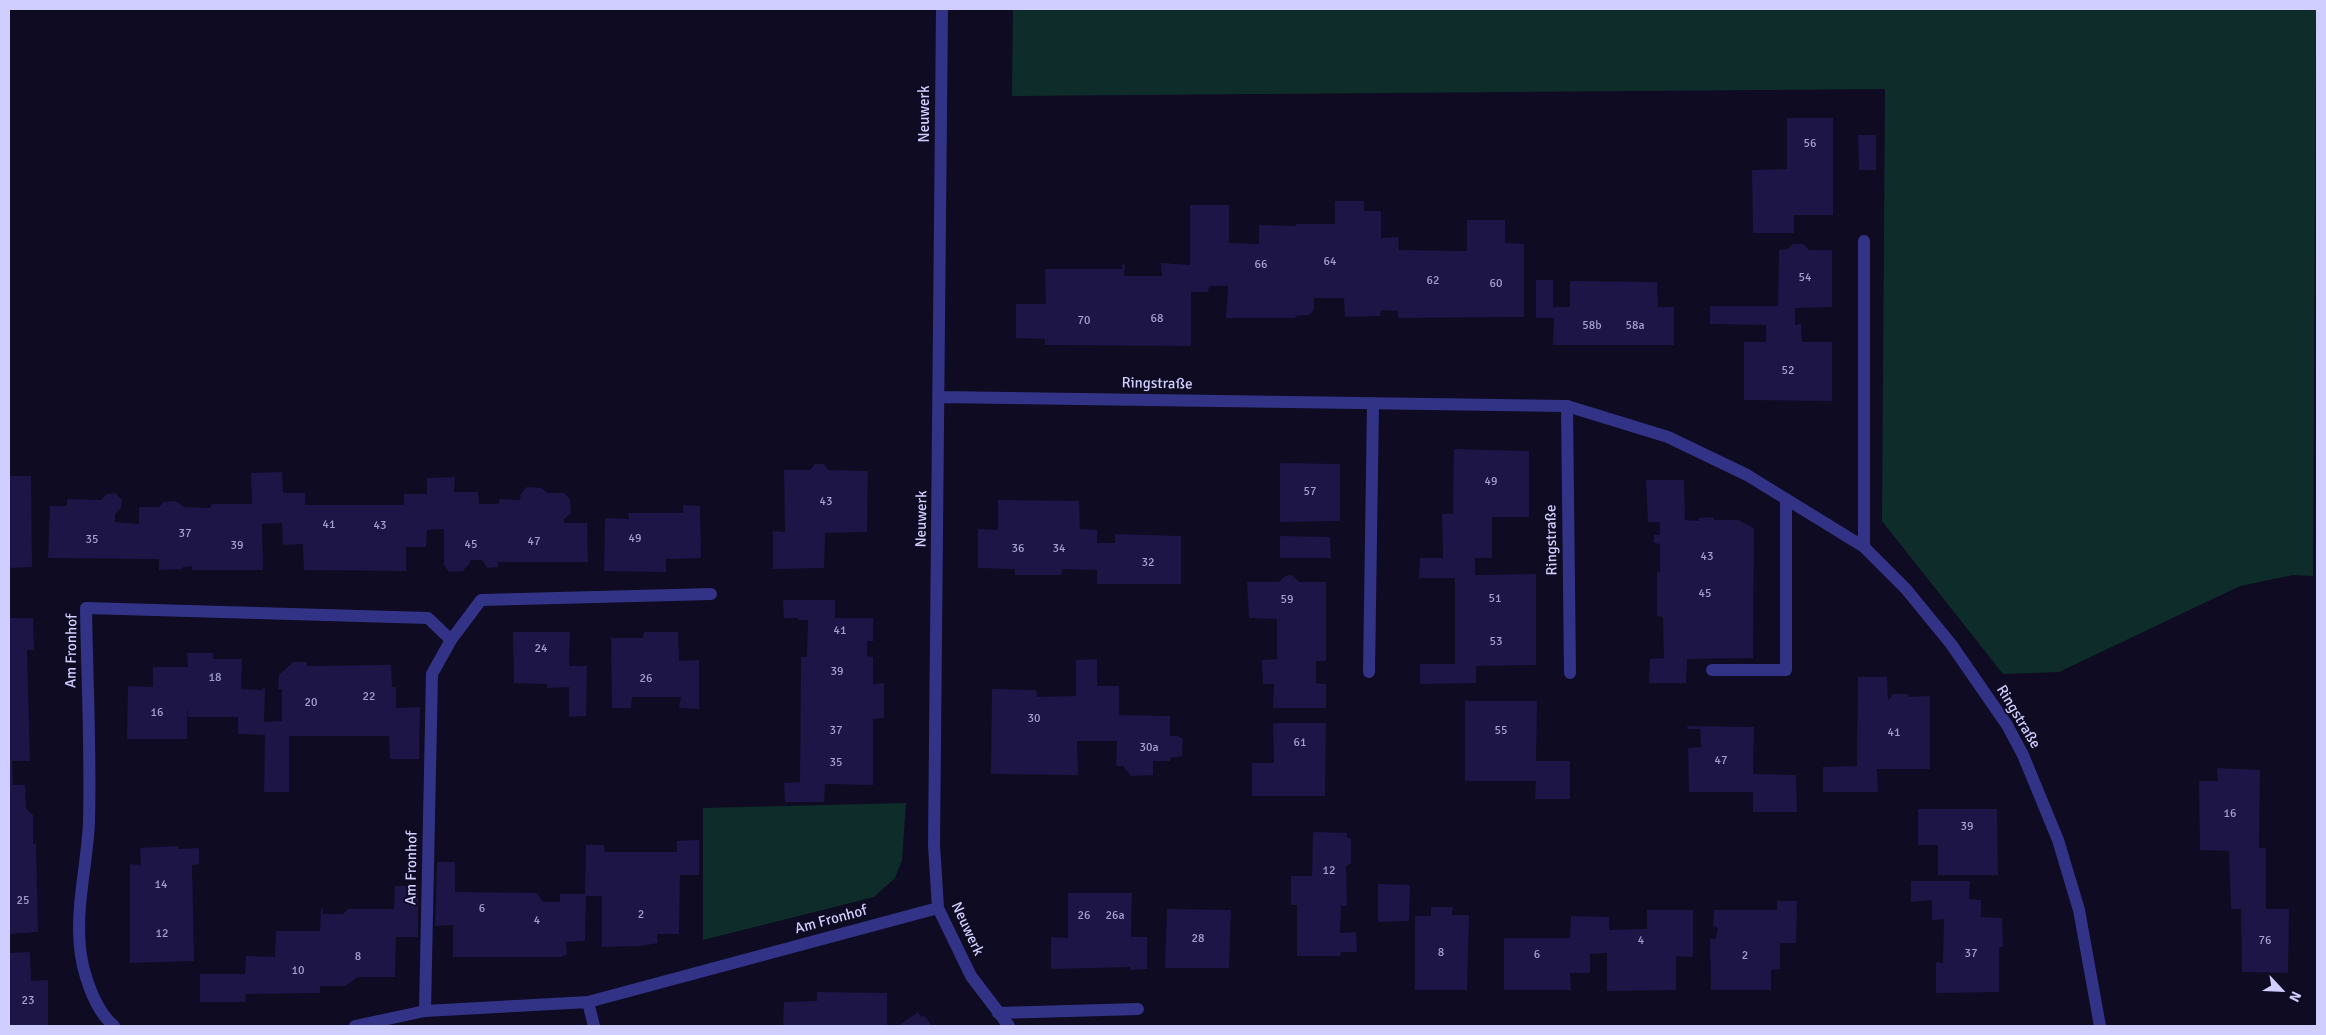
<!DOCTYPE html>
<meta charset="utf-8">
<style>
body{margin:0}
#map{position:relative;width:2326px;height:1035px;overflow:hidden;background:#0e0b22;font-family:Signika,sans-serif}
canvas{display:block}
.frame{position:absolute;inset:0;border:10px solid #d0cdff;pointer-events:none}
.north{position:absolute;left:2256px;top:965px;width:50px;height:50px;-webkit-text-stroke:4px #0e0b22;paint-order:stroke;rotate:115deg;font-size:14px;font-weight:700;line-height:20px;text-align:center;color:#d0cdff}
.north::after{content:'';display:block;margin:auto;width:18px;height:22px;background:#d0cdff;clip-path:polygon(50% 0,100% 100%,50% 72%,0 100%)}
</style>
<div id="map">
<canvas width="2326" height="1035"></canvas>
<div class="frame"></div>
<div class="north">N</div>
</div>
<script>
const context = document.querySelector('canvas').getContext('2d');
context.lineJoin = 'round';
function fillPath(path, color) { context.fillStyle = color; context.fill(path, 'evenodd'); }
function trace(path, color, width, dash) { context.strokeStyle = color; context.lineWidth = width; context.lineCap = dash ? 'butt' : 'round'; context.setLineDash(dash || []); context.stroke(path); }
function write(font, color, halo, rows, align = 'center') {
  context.font = font + ' Signika,sans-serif'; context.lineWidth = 4; context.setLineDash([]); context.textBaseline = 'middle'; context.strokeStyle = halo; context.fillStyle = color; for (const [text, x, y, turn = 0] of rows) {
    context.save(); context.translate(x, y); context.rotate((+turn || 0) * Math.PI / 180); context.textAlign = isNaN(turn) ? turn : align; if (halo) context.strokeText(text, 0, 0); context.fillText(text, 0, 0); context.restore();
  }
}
const green = new Path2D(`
 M1013,9H2316L2313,576L2293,575L2240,586L2059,672L2003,674L1882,521L1885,89L1012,96Z
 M906,803L902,860L895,878L874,897L703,940V808Z`);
const building = new Path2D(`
 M1787,118H1833V215H1794V233H1753L1752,170L1787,169Z
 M1858,135H1876V170H1859Z
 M1335,201H1364V211H1381V238L1398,237L1399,250L1467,251V220H1505V243L1524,244V317L1398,318V311L1381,310L1380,316L1345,317L1344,298H1314V310L1309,315L1296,316L1295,318H1226L1228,286H1209L1208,292H1191V346L1045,345V339L1016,338V304H1046L1045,269H1122V265L1125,264L1124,276H1162L1161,263L1190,265V205H1229V243L1259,244V225L1295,226L1296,224H1335Z
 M1793,244H1803L1809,250H1832V307L1795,308V325L1801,324L1802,342H1832V401L1744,400V342H1766V325L1710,324V306H1778L1779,250L1788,249Z
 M1536,280H1553V307H1570V281L1657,282L1658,307H1674V345H1553L1554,318H1536Z
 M1454,449L1529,451V517H1492V558H1475V575L1536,574V665L1476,666V683L1420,684V664H1455V578H1419L1420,558H1443L1442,514H1453Z
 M1280,463L1340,464V521L1280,522Z
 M815,464H824L828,470L868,471L867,532L825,533L824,568L773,569V531L785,532L784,470H810Z
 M282,472L283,493H305V505H404V494H427V478L455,477L454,492H478L479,504H499V499L520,500L521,494L527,487L541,488L548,493H564L570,499L571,513L564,519V523H587L588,562H498V567L487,568L482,560H470V563L463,571L449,572L444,565V529L427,530L426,547H406V571L304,570L303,544L283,545L282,523L262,524L263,570H192V566L183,567L182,569L159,570V559L48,558L50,506H67V499L101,500L107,494L115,493L122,500L121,508L115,514V522L139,524V507H159L164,502L176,501L184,507L210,508L212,504H252L251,473Z
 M9,476H31L32,567L9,568Z
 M1646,480H1684L1685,520L1699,521V518L1713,517L1714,520H1739L1754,528L1753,658L1687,659L1686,683H1649L1650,659L1664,658L1663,617L1657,616V571L1660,572V544L1654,543V535H1660V522H1648Z
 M998,500L1079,501L1080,529L1097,530V543H1115V534L1181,536V584H1097V570L1062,569L1061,575H1015V569L978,568V529L998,530Z
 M683,505L700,506L701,558L666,559V572L604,571L605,518L629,519L628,513H683Z
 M1280,536L1330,537L1331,558H1280Z
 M1292,575L1299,582H1326V661H1316V683L1326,684V708H1273L1274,684H1263L1262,660L1277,659V619L1249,618L1247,582H1279L1285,576Z
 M783,600H835V618H873V641H867V656L873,657V684L884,683V718L873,719V785L825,784L824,802H785L784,783L800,782L801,657H807L808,620H799L798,618H784Z
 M9,618H33L34,650H27L30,761H12L13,785H25L26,809L33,815V844L36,843L38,932L9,934Z
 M513,632H570L569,666H587L586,716L569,717V687L547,688V684L514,683Z
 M644,632H678L679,661L699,660V709L679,708L681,697H632L631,708H612L611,638H643Z
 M187,653H213V659H242L241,689L261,690L265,687L264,722L282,721V689H278L279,675L293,662H307V666L391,665L392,687H396V708L420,707L419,759H390L389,736H289V792H264L265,735L238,734V717H188L187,705V739H127L128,686L153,687V667H188Z
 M1097,659V686H1119V715L1170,716V736H1178L1183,739L1182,756L1170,758V761H1153V775L1131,776L1123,766H1116L1117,741H1077L1078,775L991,774L992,689L1036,690L1037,697L1076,696V660Z
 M1858,677H1887L1888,701L1893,694H1907L1909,697L1930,696V769H1877L1878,792H1823V767L1857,766Z
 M1465,701H1537L1536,761H1570V799H1535L1536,781H1465Z
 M1273,723H1326L1325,796H1252V763H1274Z
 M1687,726L1754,727L1753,774L1796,775L1797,812H1753V792H1689L1688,748L1701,747L1700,729H1688Z
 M2217,768L2260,770L2259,848H2266V909H2289L2288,973L2242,972L2241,909H2231L2229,851L2200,850L2199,781H2218Z
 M1918,809H1997L1998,875H1938V845H1918Z
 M1313,832L1347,833V837L1351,839V863L1346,866L1347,906H1341L1340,933L1356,932L1357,952H1341L1340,956H1297V905H1291V876H1312Z
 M699,840V875H680L679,934H657L658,943L640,946L602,947V896H586L585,941L566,942L567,954L561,957H453V925L435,926L437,862H455V892L536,893L544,902H560V894H585L586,845H604L605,852H677V841Z
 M178,846V849L199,848V864L192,865L194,961L130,963V864L141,865L140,848Z
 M1911,881H1970L1969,899L1981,900V917L2002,918L2003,947H1999V992L1936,993V962L1943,963L1944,919L1932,920V900L1911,902Z
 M1378,884L1410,885L1409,921L1378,922Z
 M395,886H418V937H396L395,977H358L345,986H320V993L246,994L245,1002H200V974H245L246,956L275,957L276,931H320L321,909L323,908V914H343L348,909H394Z
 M1068,893H1132L1131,937H1147V969L1131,970L1130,967L1051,969V937L1068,938Z
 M1777,901H1797L1796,943H1780V969L1771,970V990H1711L1710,939H1716L1718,928L1713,926L1714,910H1777Z
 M1431,907H1453L1452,915H1469L1467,990H1415V916H1431Z
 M1167,909L1231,910L1229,968H1165Z
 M1647,910H1693V957L1676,956V990L1607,991V953L1590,954V973H1570L1571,990H1504V938H1570L1571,916L1609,917V930L1647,929Z
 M30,952L31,981L48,980V1026H9V953Z
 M817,992L887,993V1026H783L784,1002L817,1001Z
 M918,1012L921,1017L924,1015L932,1026H898Z`);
const lane = new Path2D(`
 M1567,406L1570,673
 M1864,547V241
 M1712,670H1786V499
 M1369,672L1373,403`);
const street = new Path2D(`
 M942,9L934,845L938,908L971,976L1009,1026
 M940,397L1567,406L1668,437L1747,475L1864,547L1906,589L1951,644L2007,725L2023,755L2058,840L2079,910L2100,1026
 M451,640L481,600L711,594
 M588,1002L594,1026
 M998,1013L1138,1009
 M114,1026C98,1013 88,986 83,966C72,918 87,870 89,822C91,751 87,679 86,608L428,618L451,640L432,674L425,1011
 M355,1026L425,1011L588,1002L938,908`);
const numberNames = [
 ["56",1810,144],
 ["64",1330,262],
 ["66",1261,265],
 ["54",1805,278],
 ["62",1433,281],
 ["60",1496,284],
 ["68",1157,319],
 ["70",1084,321],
 ["58b",1592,326],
 ["58a",1635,326],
 ["52",1788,371],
 ["49",1491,482],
 ["57",1310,492],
 ["43",826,502],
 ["41",329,525],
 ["43",380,526],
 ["37",185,534],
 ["49",635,539],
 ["35",92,540],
 ["47",534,542],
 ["45",471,545],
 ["39",237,546],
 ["36",1018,549],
 ["34",1059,549],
 ["43",1707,557],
 ["32",1148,563],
 ["45",1705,594],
 ["51",1495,599],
 ["59",1287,600],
 ["41",840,631],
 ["53",1496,642],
 ["24",541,649],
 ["39",837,672],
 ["18",215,678],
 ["26",646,679],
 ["22",369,697],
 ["20",311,703],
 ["16",157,713],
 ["30",1034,719],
 ["37",836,731],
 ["55",1501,731],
 ["41",1894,733],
 ["61",1300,743],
 ["30a",1149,748],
 ["47",1721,761],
 ["35",836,763],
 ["16",2230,814],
 ["39",1967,827],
 ["12",1329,871],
 ["14",161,885],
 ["25",23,901],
 ["6",482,909],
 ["2",641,915],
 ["26",1084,916],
 ["26a",1115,916],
 ["4",537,921],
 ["12",162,934],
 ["28",1198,939],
 ["4",1641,941],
 ["76",2265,941],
 ["8",1441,953],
 ["37",1971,954],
 ["6",1537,955],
 ["2",1745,956],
 ["8",358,957],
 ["10",298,971],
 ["23",28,1001]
];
const streetNames = [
 ["Neuwerk",925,114,-90],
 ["Ringstraße",1157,384,1],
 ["Neuwerk",922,519,-89],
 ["Ringstraße",1552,540,-91],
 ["Am Fronhof",72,651,-89],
 ["Ringstraße",2018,717,59],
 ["Am Fronhof",412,868,-89],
 ["Am Fronhof",831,920,-15],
 ["Neuwerk",967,929,65]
];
fillPath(green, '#0e2d2a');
fillPath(building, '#1d1545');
trace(lane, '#323386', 12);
trace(street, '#323386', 12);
write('12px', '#a39fd0', null, numberNames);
write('15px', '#d0cdff', '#0e0b22', streetNames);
</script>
